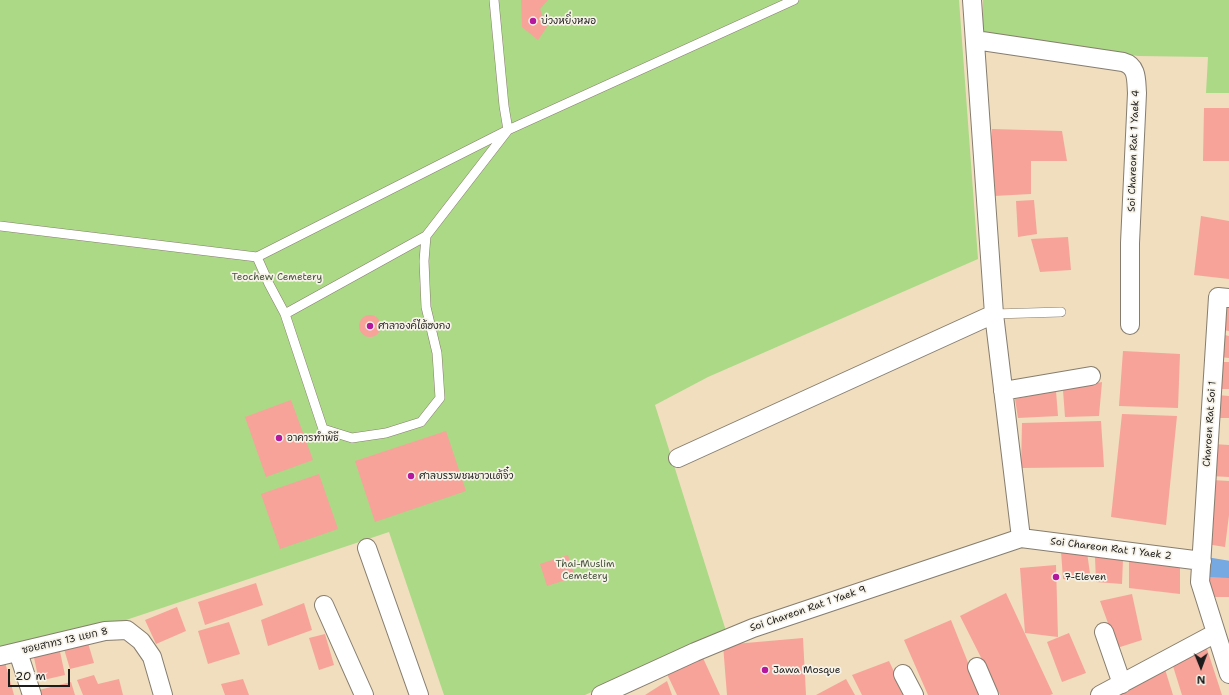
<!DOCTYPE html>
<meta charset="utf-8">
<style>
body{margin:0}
#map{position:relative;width:1229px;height:695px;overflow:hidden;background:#f0debf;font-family:"Shantell Sans",sans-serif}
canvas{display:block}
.north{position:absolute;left:1181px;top:647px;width:40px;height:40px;-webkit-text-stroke:3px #f7f3e8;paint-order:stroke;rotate:179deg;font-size:11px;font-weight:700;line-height:16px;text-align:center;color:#1c1c1c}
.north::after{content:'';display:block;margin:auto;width:14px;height:18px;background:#1c1c1c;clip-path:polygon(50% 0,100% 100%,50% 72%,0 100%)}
.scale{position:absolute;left:8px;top:669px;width:62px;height:18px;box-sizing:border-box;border:2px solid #1c1c1c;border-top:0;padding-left:5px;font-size:12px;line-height:14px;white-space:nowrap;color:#1c1c1c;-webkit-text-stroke:3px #f7f3e8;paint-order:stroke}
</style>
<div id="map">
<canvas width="1229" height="695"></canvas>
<div class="north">N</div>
<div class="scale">20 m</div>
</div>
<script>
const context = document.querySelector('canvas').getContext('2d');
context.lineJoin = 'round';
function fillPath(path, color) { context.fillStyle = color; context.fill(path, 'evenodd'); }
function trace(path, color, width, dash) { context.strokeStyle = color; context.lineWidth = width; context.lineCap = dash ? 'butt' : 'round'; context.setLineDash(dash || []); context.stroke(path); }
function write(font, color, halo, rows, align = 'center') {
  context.font = font + ' "Shantell Sans","Playpen Sans Thai",sans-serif'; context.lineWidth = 3.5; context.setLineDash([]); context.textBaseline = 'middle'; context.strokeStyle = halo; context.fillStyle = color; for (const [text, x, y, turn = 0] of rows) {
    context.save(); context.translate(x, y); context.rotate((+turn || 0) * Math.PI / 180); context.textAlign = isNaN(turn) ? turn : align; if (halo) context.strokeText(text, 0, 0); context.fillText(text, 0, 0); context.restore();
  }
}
const green = new Path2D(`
 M0,0H959L978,259L708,377L655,405L726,631L585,695H444L389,532L114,624L0,655Z
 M983,0H1229V93H1206L1208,57L1138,56L983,32Z`);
const canal = new Path2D(`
 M1206,568L1229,572`);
const building = new Path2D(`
 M521,0H548L540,9L547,27L538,40L522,27Z
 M1204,108H1229V161H1203Z
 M992,129L1062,131L1067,161H1031V194L994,196L990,160Z
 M1034,200L1037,234L1018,237L1016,201Z
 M1201,216L1229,221V279L1194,275Z
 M1068,237L1071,270L1040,272L1031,239Z
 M1225,303H1229V331L1223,330Z
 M359 326a11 11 0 1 1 22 0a11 11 0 1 1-22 0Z
 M1220,334L1229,336V358L1219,357Z
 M1123,351L1180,354L1178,408L1119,406Z
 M1220,362H1229V389H1218Z
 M1102,382L1099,416L1065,417L1063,390Z
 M1056,391L1058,416L1018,418L1015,399Z
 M1217,395L1229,396V418H1216Z
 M291,400L313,460L266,477L245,417Z
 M1122,414L1177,416L1166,525L1111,517Z
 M1101,421L1104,467L1021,468L1022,423Z
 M446,431L466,491L375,522L355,461Z
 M1213,444L1229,445V477L1210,476Z
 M319,474L338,529L280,549L261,494Z
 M1212,480L1229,481V515L1225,547L1206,544Z
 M1061,551L1087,552L1091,581L1063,579Z
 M568,555L575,577L547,586L540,564Z
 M1095,557L1123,559L1122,584L1096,582Z
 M1129,557L1180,563V594L1129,588Z
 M1056,565L1058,637L1025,633L1020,568Z
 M1210,577L1229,578V597H1209Z
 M256,583L263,605L205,625L198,602Z
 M1006,593L1053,694L1050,695H1000L960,616Z
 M1132,594L1142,640L1117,648L1100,601Z
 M304,603L312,630L268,646L261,620Z
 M177,607L186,631L156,644L145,620Z
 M951,620L981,695H928L904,640Z
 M229,622L240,654L208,664L198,631Z
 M1069,633L1086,673L1062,682L1047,642Z
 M325,634L334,665L319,670L309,638Z
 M803,638L806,695H727L723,645Z
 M88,643L94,663L70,669L64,649Z
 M1206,646L1222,695H1182L1172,663Z
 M59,647L65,675L39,681L33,653Z
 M703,658L720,695H677L667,674Z
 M889,661L905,695H862L852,675Z
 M5,662L14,695H0V663Z
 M1164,666L1173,695H1109Z
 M94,675L98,684L119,679L123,695H83L77,680Z
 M243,679L249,695H225L221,684Z
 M846,679L855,695H816Z
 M667,681L672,695H645Z
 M71,682L75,695H40L39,690Z`);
const lane = new Path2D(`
 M0,226L257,257L508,130L794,0
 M257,257L269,284L285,314L323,429L352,438L386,433L421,422L440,398L437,353L426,307L424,261L426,236L508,130L504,106L494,0
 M285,314L426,236
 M994,314L1061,312`);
const street = new Path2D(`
 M972,0L994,314L1021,538
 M975,40L1123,62C1138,66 1136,81 1137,93L1130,243V325
 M1229,298L1218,297L1200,582L1229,674
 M1003,391L1091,376
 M678,458L994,314
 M367,548L419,695
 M324,605L364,695
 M1104,632L1122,684
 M18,652L32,695
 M0,656L105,631L127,630L141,641L152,657L163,695
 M977,667L989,695
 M903,674L914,695
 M601,695L695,652L753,628L1021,538L1202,561
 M1100,695L1216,633`);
const markers = [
 [533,21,4,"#b5179e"],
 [370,326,4,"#b5179e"],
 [279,438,4,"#b5179e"],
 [411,476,4,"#b5179e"],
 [1056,577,4,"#b5179e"],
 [765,670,4,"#b5179e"]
];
const poiNames = [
 ["บ่วงหยิ่งหมอ",541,21],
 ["ศาลาองค์ไต้ฮงกง",378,326],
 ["อาคารทำพิธี",287,438],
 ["ศาลบรรพชนชาวแต้จิ๋ว",419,476],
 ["7-Eleven",1064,577],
 ["Jawa Mosque",773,670]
];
const streetNames = [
 ["Soi Chareon Rat 1 Yaek 4",1134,151,-88],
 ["Charoen Rat Soi 1",1210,424,-86],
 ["Soi Chareon Rat 1 Yaek 2",1111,549,7],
 ["Soi Chareon Rat 1 Yaek 9",808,609,-19],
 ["ซอยสาทร 13 แยก 8",65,641,-13]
];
const parkNames = [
 ["Teochew Cemetery",277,277],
 ["Thai-Muslim",585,564],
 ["Cemetery",585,576]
];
fillPath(green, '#abd986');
trace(canal, '#76a8e2', 22);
fillPath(building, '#f7a39a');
trace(lane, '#867d6e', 10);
trace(street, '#867d6e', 20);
trace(lane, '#fff', 9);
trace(street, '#fff', 18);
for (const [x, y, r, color] of markers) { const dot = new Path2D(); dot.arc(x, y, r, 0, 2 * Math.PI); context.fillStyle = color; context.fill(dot); trace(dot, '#f7f3e8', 1.5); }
write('10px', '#1c1c1c', '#f7f3e8', poiNames, 'left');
write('10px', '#1c1c1c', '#f7f3e8', streetNames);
write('10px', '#47553c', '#f7f3e8', parkNames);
</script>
